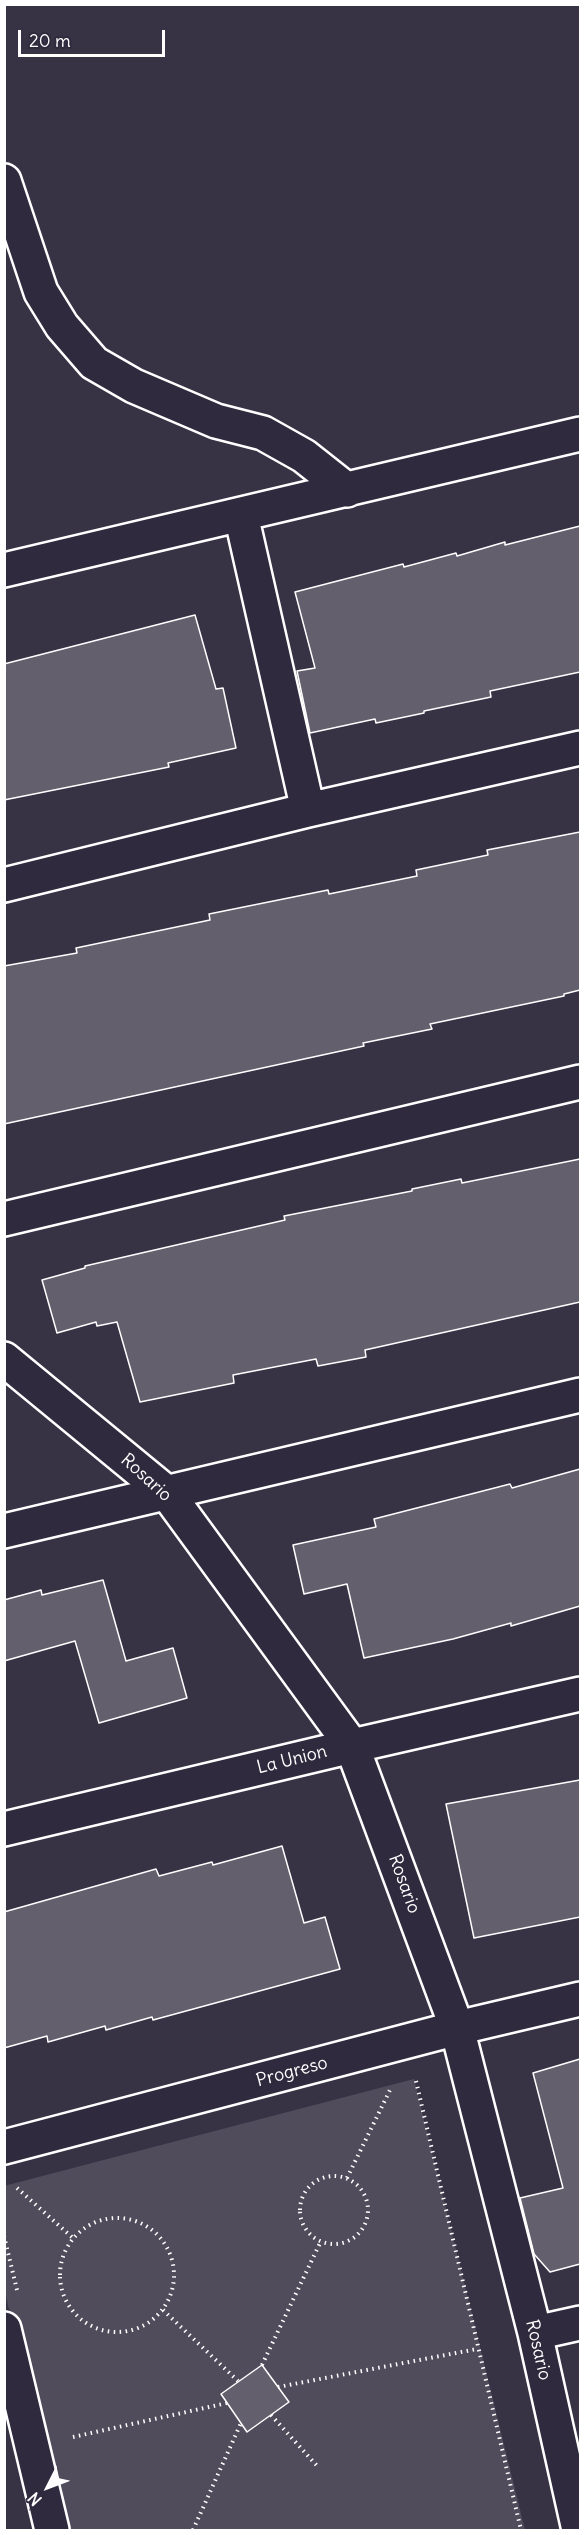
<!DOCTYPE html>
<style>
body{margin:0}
#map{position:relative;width:585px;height:2535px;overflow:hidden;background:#373345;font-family:Delius,sans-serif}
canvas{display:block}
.frame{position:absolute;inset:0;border:6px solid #fff;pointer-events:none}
.north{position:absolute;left:18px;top:2457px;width:60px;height:60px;-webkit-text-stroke:4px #2f2a3d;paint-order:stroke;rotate:228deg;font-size:16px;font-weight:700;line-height:24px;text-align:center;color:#fff}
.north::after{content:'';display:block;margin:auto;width:21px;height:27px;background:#fff;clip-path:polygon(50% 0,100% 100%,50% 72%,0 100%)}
.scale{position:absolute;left:18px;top:30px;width:147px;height:27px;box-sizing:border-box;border:3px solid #fff;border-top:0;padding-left:8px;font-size:18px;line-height:21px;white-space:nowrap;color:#fff;-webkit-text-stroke:4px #2f2a3d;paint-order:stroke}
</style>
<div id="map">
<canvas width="585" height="2535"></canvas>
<div class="frame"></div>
<div class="north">N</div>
<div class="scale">20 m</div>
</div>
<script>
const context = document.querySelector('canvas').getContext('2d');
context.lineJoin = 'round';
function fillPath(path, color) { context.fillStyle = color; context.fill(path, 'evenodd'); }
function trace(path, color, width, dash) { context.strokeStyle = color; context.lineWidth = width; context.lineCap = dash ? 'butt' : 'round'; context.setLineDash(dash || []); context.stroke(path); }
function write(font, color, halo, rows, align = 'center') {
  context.font = font + ' Delius,sans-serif'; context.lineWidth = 4.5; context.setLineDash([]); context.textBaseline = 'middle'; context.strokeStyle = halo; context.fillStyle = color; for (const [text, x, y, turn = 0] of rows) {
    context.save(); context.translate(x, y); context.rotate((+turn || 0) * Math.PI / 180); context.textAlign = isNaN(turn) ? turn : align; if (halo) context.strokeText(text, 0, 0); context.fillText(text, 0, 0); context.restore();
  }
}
const green = new Path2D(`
 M414,2079L525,2530H60L5,2292L4,2186Z`);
const building = new Path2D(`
 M580,526V672L490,691L491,697L424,711V713L376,723L375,719L310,733L297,671L315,668L295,592L403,564L404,567L456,553L457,556L505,542V545Z
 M195,615L216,689L223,688L236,748L168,763L169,767L4,800V664Z
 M580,832V990L564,994V996L430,1024L432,1029L363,1043L364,1046L4,1124V966L77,953L76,948L210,920L209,914L328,890L329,894L417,876L416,870L488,855L487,850Z
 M580,1159V1302L365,1350L366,1357L318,1366L316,1359L233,1375L234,1383L140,1402L117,1322L97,1326L96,1322L57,1333L42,1280L85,1268V1266L285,1220L284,1216L412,1191V1189L461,1179L462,1183Z
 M580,1469V1606L511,1626V1623L453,1639L364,1658L347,1584L304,1594L293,1545L376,1527L374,1519L510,1484L512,1488Z
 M103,1580L126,1661L173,1648L187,1698L99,1723L75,1641L4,1661V1600L41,1590L42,1595Z
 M580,1780V1917L474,1938L446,1804Z
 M282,1846L304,1923L325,1917L340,1969L153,2020L152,2017L106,2030L105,2026L48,2042L47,2036L4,2048V1912L156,1869L159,1876L212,1862L213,1865Z
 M580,2059V2264L550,2272L534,2254L520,2198L563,2188L533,2073Z
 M262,2365L289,2402L247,2432L221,2394Z`);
const path = new Path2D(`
 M416,2081L521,2530
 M300 2210a34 34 0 1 1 68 0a34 34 0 1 1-68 0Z
 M347,2178L390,2090
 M17,2188L73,2238
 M60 2275a57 57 0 1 1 114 0a57 57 0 1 1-114 0Z
 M4,2236L17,2290
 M163,2310L238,2381
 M262,2365L321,2241
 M278,2387L477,2349
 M271,2415L319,2468
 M73,2437L227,2403
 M193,2530L241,2423`);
const minor = new Path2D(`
 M4,181L41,292L62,326L94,363L134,386L216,421L263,433L304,456L347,490
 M241,515L308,810
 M4,570L580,434
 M4,885L308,810L580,748
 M4,1219L580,1082
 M4,1359L167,1493L352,1746L457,2028L535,2333L579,2530
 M4,1531L580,1395
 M4,1829L352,1746L580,1694
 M4,2147L457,2028L580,1999
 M4,2329L52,2530
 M535,2333L580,2323`);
const streetNames = [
 ["Rosario",146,1478,42],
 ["La Union",292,1760,-14],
 ["Rosario",404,1884,70],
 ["Progreso",292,2072,-15],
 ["Rosario",538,2350,77]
];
fillPath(green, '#514c5c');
fillPath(building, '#635f6d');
trace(building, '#fff', 1.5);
trace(minor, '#fff', 38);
trace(path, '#fff', 4, [1.5, 4.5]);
trace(minor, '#2f2a3d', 33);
write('18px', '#fff', '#2f2a3d', streetNames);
</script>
